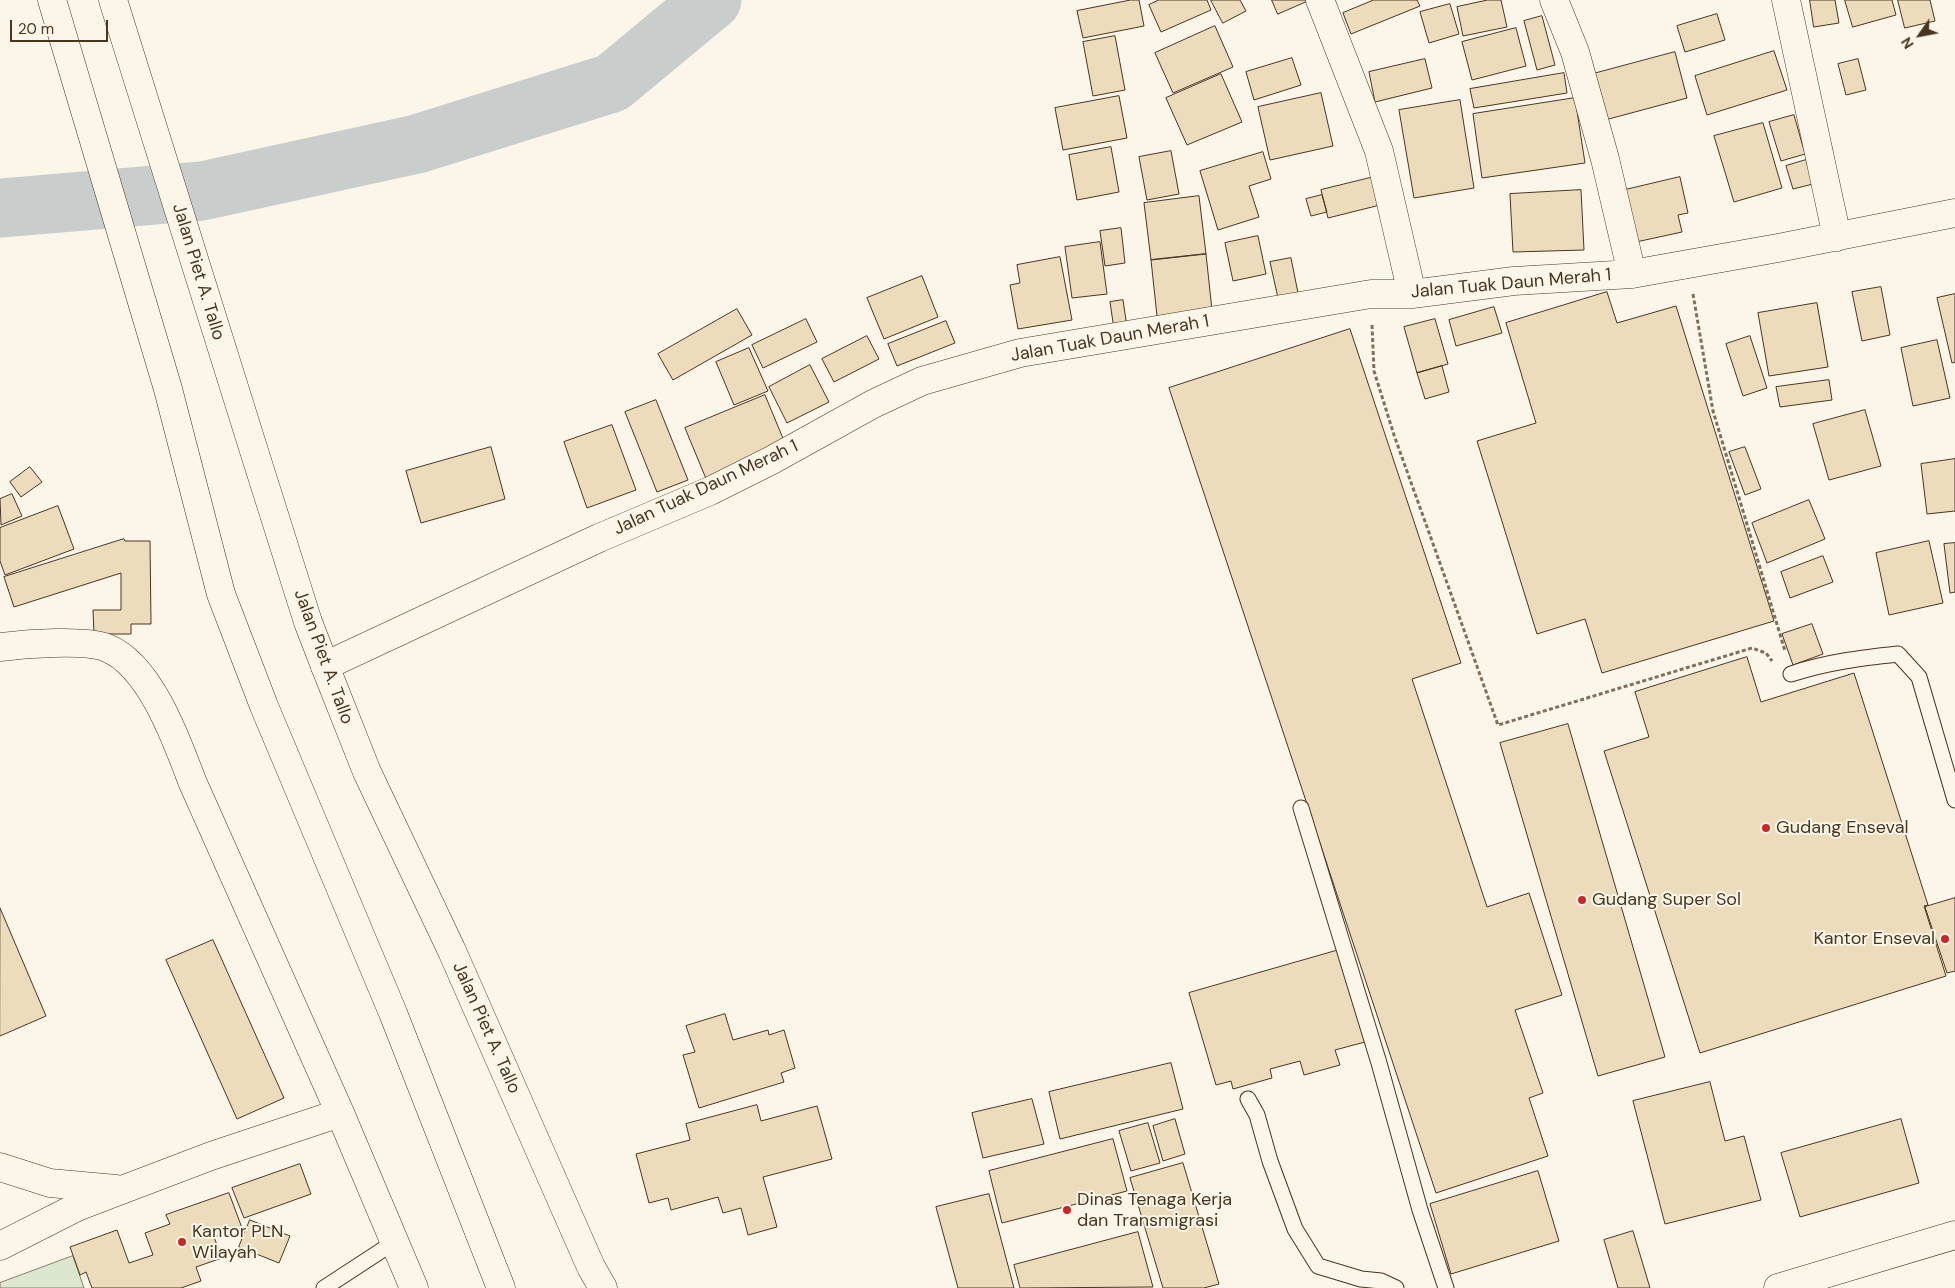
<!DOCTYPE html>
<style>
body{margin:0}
#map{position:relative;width:1955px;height:1288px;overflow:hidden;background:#fbf6e9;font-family:"DM Sans",sans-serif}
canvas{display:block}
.north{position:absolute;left:1895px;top:10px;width:50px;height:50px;-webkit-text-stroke:4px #fbf6e9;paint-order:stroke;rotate:237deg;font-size:14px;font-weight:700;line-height:20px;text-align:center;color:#4a3520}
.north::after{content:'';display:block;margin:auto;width:18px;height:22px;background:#4a3520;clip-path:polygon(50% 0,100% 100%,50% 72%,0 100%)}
.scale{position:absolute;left:10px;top:20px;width:98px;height:22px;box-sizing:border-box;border:2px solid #4a3520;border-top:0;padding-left:6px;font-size:15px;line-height:18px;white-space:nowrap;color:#4a3520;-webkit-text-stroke:4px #fbf6e9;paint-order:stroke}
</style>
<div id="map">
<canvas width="1955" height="1288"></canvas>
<div class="north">N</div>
<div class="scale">20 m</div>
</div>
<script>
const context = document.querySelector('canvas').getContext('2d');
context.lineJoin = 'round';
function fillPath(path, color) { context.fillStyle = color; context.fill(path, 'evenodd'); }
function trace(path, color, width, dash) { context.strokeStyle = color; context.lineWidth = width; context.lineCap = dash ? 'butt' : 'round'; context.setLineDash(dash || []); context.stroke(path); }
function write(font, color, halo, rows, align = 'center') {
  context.font = font + ' "DM Sans",sans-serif'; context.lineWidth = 4; context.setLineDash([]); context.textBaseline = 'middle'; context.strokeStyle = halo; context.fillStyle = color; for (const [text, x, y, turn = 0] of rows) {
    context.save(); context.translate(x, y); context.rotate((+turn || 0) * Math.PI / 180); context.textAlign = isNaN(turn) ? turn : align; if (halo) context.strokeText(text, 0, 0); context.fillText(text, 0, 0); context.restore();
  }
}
const green = new Path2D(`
 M73,1256L84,1288H0V1283Z`);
const river = new Path2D(`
 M0,208L202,191L417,144L612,83L712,0`);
const building = new Path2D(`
 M1131,0H1139L1144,26L1083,38L1077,11Z
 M1159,0H1207L1211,10L1161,32L1149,5Z
 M1211,0H1240L1246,11L1223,23Z
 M1272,0H1310L1278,14Z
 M1374,0H1417L1420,6L1351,34L1343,13Z
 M1488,0H1501L1507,27L1463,36L1457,7Z
 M1810,0H1835L1839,23L1814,27Z
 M1845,0H1892L1896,15L1853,27Z
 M1898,0H1930L1935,21L1905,28Z
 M1450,4L1459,34L1429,43L1420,12Z
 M1717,14L1725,40L1685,52L1677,26Z
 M1542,16L1555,65L1537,70L1524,21Z
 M1215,26L1233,67L1173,93L1155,53Z
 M1516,28L1526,66L1472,80L1462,42Z
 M1115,36L1125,90L1093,96L1083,42Z
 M1774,51L1787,90L1707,115L1695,76Z
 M1675,52L1687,98L1605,120L1593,74Z
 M1292,58L1301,85L1254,100L1246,72Z
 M1425,59L1432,88L1375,102L1369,72Z
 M1858,59L1866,90L1846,95L1838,64Z
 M1564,73L1567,93L1474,108L1470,89Z
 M1221,74L1242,122L1187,145L1166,98Z
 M1321,93L1333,146L1270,160L1258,107Z
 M1119,96L1127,138L1063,150L1055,108Z
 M1575,98L1585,163L1482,178L1473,114Z
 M1460,100L1474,188L1414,198L1399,110Z
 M1794,115L1805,154L1781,161L1769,122Z
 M1763,123L1782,188L1734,202L1714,136Z
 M1111,147L1119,192L1077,200L1069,155Z
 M1171,151L1179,194L1147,200L1139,157Z
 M1263,152L1271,179L1249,186L1259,217L1218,230L1200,171Z
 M1806,160L1813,184L1793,189L1786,166Z
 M1378,176L1384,204L1328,218L1321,190Z
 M1680,177L1688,213L1678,215L1682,232L1636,242L1625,190Z
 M1581,190L1584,250L1513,252L1510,194Z
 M1322,195L1327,212L1311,216L1306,199Z
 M1199,196L1206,254L1151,260L1144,203Z
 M1121,228L1125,263L1105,266L1100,231Z
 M1258,236L1266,274L1233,281L1225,243Z
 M1100,242L1107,294L1072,298L1065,247Z
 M1206,254L1212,310L1157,316L1151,260Z
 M1060,257L1072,320L1018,329L1010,285L1020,283L1017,265Z
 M1291,258L1298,293L1278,298L1270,262Z
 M922,276L938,317L884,339L867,298Z
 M1881,287L1890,335L1862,341L1852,292Z
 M1607,292L1617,323L1676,306L1774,621L1602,673L1585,619L1537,634L1477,441L1536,423L1506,323Z
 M1955,294V362L1952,363L1937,298Z
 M1123,300L1127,327L1114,329L1110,302Z
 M1817,303L1828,367L1769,376L1758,313Z
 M1494,307L1502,333L1456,346L1449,320Z
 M737,309L752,335L673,380L658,354Z
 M806,319L817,342L763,368L752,345Z
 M1435,319L1448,364L1417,373L1404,327Z
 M946,321L955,343L897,366L888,344Z
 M1350,329L1461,663L1412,679L1487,907L1529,893L1562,995L1515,1010L1543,1093L1529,1098L1548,1156L1436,1193L1169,388Z
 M867,336L879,359L834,382L822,359Z
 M1750,336L1767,388L1743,396L1726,344Z
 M1937,340L1950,398L1913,406L1901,348Z
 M749,348L768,391L734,405L716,362Z
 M810,365L829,402L787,423L769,387Z
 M1442,366L1449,392L1425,399L1417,373Z
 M1829,380L1832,400L1780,407L1776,387Z
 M765,395L787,448L707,481L685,428Z
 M656,400L688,480L657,492L625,412Z
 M1865,410L1881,466L1829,480L1813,424Z
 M612,425L636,490L587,508L564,442Z
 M491,447L505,499L421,523L406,471Z
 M1745,447L1761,489L1745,495L1729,452Z
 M1955,459V511L1927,514L1921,464Z
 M30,467L42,482L21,497L10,482Z
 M12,494L22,516L1,525L0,499Z
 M1809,500L1825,539L1767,563L1752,523Z
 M58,506L74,549L5,575L0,561V528Z
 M124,539L125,541H150L151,624H131V634H94L93,610H121V573L14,607L4,577Z
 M1929,541L1943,603L1889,615L1876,553Z
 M1955,543V592L1950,593L1944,544Z
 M1823,556L1833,582L1790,598L1781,572Z
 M1812,624L1823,654L1793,665L1782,634Z
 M1747,657L1761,702L1854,673L1928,905L1924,906L1946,976L1700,1053L1604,751L1649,737L1635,692Z
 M1568,724L1665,1057L1598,1076L1500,743Z
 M1955,898V971L1947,973L1925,907Z
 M0,908L46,1016L0,1036Z
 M213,940L284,1098L237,1119L166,960Z
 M1339,950L1365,1042L1335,1050L1340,1065L1304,1075L1300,1061L1270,1069L1272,1078L1233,1089L1231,1081L1216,1085L1189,993Z
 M725,1014L733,1040L768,1030L769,1035L784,1030L795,1068L781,1073L784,1082L699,1108L683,1055L695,1052L686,1026Z
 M1171,1063L1183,1109L1060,1139L1049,1092Z
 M1710,1082L1725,1141L1744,1136L1761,1200L1665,1224L1633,1101Z
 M1032,1099L1044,1144L983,1158L972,1113Z
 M757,1105L761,1121L817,1106L832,1159L763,1177L777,1227L748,1235L741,1208L723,1213L718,1197L671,1210L668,1198L649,1203L636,1154L690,1140L686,1124Z
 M1175,1119L1185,1154L1163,1161L1153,1126Z
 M1901,1119L1919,1183L1800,1217L1781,1153Z
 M1148,1123L1160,1163L1131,1171L1119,1131Z
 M1113,1139L1127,1191L1002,1223L989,1171Z
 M1183,1163L1219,1284L1204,1288H1163L1130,1178Z
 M300,1164L311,1194L244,1218L232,1188Z
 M1538,1171L1559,1241L1451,1274L1430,1204Z
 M229,1193L242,1228L214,1237L222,1258L196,1267L201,1281L181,1288H92L86,1272L80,1275L70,1247L117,1230L129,1263L153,1255L145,1233L170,1224L166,1215Z
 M989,1194L1014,1288H958L936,1207Z
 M250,1220L290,1236L279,1263L239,1247Z
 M1633,1231L1650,1288H1618L1604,1240Z
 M1138,1232L1153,1287L1020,1288L1014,1265Z`);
const path = new Path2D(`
 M1693,294L1713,411L1785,651
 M1372,325L1374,371L1394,435L1498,725L1752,648L1766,653L1772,661`);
const lane = new Path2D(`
 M1791,674C1827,662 1861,658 1898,654L1919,677L1955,800
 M1301,808L1379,1063L1420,1210L1446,1288
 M1248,1099L1257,1115L1270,1161L1295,1229L1318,1266L1361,1279L1381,1281L1396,1288
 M324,1288L396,1241`);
const street = new Path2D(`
 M1320,0L1379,151L1412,294
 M1554,0L1575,52L1605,159L1632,274
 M1786,0L1837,237
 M0,647C24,644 86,639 107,648C150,665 177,741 192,781L340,1113L414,1288
 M325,666L599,538L710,491L772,460L873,404L922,381L1020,353L1371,294H1412L1514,281L1632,274L1778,248L1955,213
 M0,1167L50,1183L116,1189
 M0,1246L77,1207L211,1156L340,1113`);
const secondary = new Path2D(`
 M52,0L168,389L221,594L264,706L393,1013L501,1288
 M113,0L255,454L308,622L325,666L367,772L452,951L591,1267L603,1288`);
const primary = new Path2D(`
 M1778,1288L1955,1235`);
const markers = [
 [1766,828,5,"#c62828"],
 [1582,900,5,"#c62828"],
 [1945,939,5,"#c62828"],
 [1067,1210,5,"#c62828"],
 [182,1242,5,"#c62828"]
];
const streetNames = [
 ["Jalan Piet A. Tallo",198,272,73],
 ["Jalan Tuak Daun Merah 1",1511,284,-5],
 ["Jalan Tuak Daun Merah 1",1110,339,-10],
 ["Jalan Tuak Daun Merah 1",706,488,-25],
 ["Jalan Piet A. Tallo",323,657,70],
 ["Jalan Piet A. Tallo",486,1028,66]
];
const poiNames = [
 ["Gudang Enseval",1776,828],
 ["Gudang Super Sol",1592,900],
 ["Kantor Enseval",1935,939,"right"],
 ["Dinas Tenaga Kerja",1077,1200],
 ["dan Transmigrasi",1077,1221],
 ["Kantor PLN",192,1232],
 ["Wilayah",192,1253]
];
fillPath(green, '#dce7d0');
trace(green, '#887966', 1);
trace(river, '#c9cecd', 59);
fillPath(building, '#ecdcbc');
trace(building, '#4a3520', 1);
trace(lane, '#4a3520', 17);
trace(street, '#4a3520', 29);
trace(secondary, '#4a3520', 29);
trace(primary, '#4a3520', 29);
trace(path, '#7f6f5c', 3, [4, 2.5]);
trace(lane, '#fbf6e9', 15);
trace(street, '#fbf6e9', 28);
trace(secondary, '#fbf6e9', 28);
trace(primary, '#fbf6e9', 28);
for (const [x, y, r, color] of markers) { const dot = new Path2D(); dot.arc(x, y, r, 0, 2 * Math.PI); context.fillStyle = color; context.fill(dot); trace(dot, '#fbf6e9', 2); }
write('18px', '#4a3520', '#fbf6e9', streetNames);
write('18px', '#4a3520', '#fbf6e9', poiNames, 'left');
</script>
